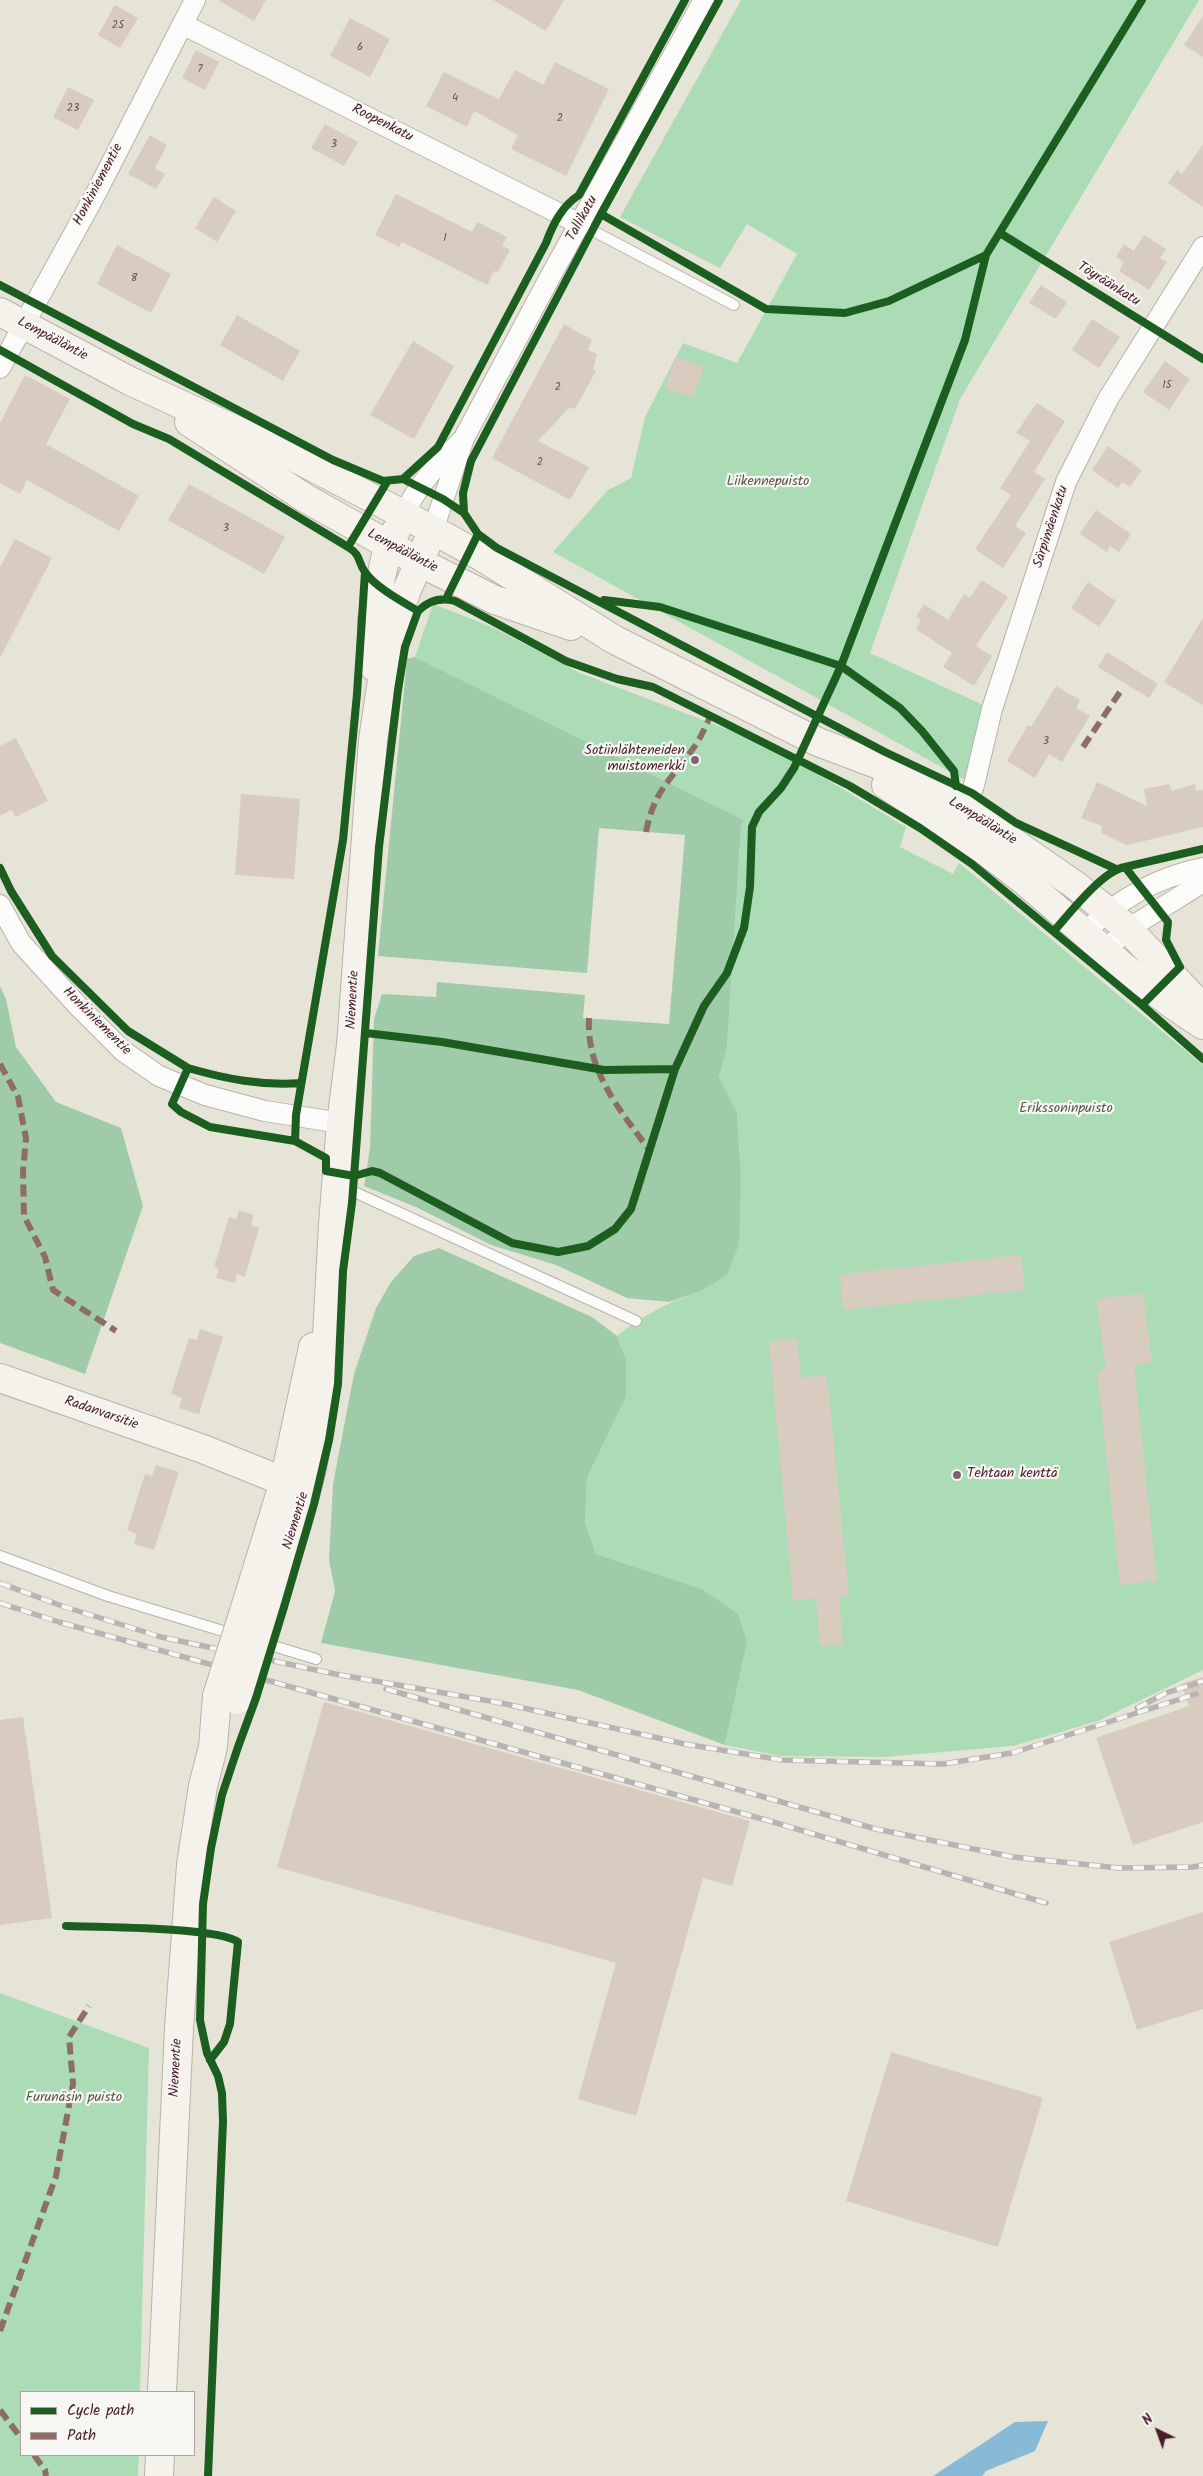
<!DOCTYPE html>
<meta charset="utf-8">
<style>
body{margin:0}
#map{position:relative;width:1203px;height:2476px;overflow:hidden;background:#e6e4d6;font-family:Kalam,sans-serif}
canvas{display:block}
.legend{position:absolute;left:20px;top:2391px;width:175px;height:65px;box-sizing:border-box;background:#f6f6f2;border:1px solid #b1a0a2;margin:0;padding:6px 9px;list-style:none;font-size:15px;color:#4a1f2b}
.legend li{display:flex;align-items:center;gap:10px;height:25px}
.legend b{width:25px;border:1px solid #b1a0a2}
.north{position:absolute;left:1133px;top:2406px;width:50px;height:50px;-webkit-text-stroke:4px #f6f6f2;paint-order:stroke;rotate:318deg;font-size:14px;font-weight:700;line-height:20px;text-align:center;color:#4a1f2b}
.north::after{content:'';display:block;margin:auto;width:18px;height:22px;background:#4a1f2b;clip-path:polygon(50% 0,100% 100%,50% 72%,0 100%)}
</style>
<div id="map">
<canvas width="1203" height="2476"></canvas>
<ul class="legend">
<li><b style="height:6px;background:#1b5e20"></b>Cycle path</li>
<li><b style="height:6px;background:#8d6e63"></b>Path</li>
</ul>
<div class="north">N</div>
</div>
<script>
const context = document.querySelector('canvas').getContext('2d');
context.lineJoin = 'round';
function fillPath(path, color) { context.fillStyle = color; context.fill(path, 'evenodd'); }
function trace(path, color, width, dash) { context.strokeStyle = color; context.lineWidth = width; context.lineCap = dash ? 'butt' : 'round'; context.setLineDash(dash || []); context.stroke(path); }
function write(font, color, halo, rows, align = 'center') {
  context.font = font + ' Kalam,sans-serif'; context.lineWidth = 4.5; context.setLineDash([]); context.textBaseline = 'middle'; context.strokeStyle = halo; context.fillStyle = color; for (const [text, x, y, turn = 0] of rows) {
    context.save(); context.translate(x, y); context.rotate((+turn || 0) * Math.PI / 180); context.textAlign = isNaN(turn) ? turn : align; if (halo) context.strokeText(text, 0, 0); context.fillText(text, 0, 0); context.restore();
  }
}
const green = new Path2D(`
 M741,0H1199L960,399L870,653L992,709L974,785L553,552L608,490L631,478L645,417L683,343L737,363L797,254L747,224L720,268L620,217Z
 M433,604L492,627L580,673L771,746L906,827L900,847L953,874L959,863L1203,1065V1670L1098,1721L1013,1746L885,1757L780,1756L725,1745L747,1642L702,1589L596,1554L585,1522L587,1478L626,1397V1360L617,1336C643,1315 669,1302 701,1291L741,1176L737,1113L719,1077L727,1047L741,827L744,820L415,657Z
 M0,1993L149,2048L140,2392H21V2455H139L138,2476H0Z`);
const forest = new Path2D(`
 M415,657L744,820L741,827L727,1047L719,1077L737,1113L741,1176L739,1244L727,1275L701,1291L669,1302L627,1298L556,1265L491,1245L416,1207L364,1186L370,1148L374,1019L382,994L436,997L437,982L585,995L583,1018L669,1024L685,835L599,828L587,973L378,956L407,659Z
 M0,986L6,999L16,1047L56,1102L121,1128L143,1206L85,1374L0,1343Z
 M439,1248L592,1317L617,1336L626,1360V1397L587,1478L585,1522L596,1554L702,1589L738,1614L747,1642L725,1745L578,1690L321,1643L335,1591L329,1560L333,1484L354,1374L376,1308L391,1282L414,1256Z`);
const water = new Path2D(`
 M1048,2421L1035,2451L986,2471L982,2476H933L1015,2422Z`);
const building = new Path2D(`
 M218,0H266L254,21Z
 M493,0H564L546,31Z
 M115,5L138,18L120,48L98,35Z
 M1203,16V57L1184,45Z
 M350,18L390,39L370,77L330,56Z
 M196,50L219,62L205,90L182,78Z
 M555,62L609,89L566,176L511,149L518,135L474,111L467,127L426,106L444,72L499,99L515,70L543,85Z
 M68,87L94,100L78,130L53,117Z
 M325,124L358,142L344,166L311,148Z
 M150,135L167,145L155,168L165,174L156,189L128,174Z
 M1203,144V207L1168,183L1177,170L1182,174Z
 M396,194L472,232L477,222L507,237L502,246L510,250L498,272L494,271L487,285L402,242L399,247L375,235Z
 M214,197L236,211L217,242L195,228Z
 M1144,235L1166,249L1160,258L1167,262L1149,290L1119,271L1124,262L1116,257L1124,244L1134,251Z
 M117,245L171,274L151,313L97,284Z
 M1041,285L1067,302L1056,319L1029,303Z
 M237,315L300,351L283,381L220,345Z
 M1092,319L1120,337L1099,368L1072,350Z
 M564,324L592,340L588,350L597,354L593,369L596,371L575,409L570,407L538,441L589,467L570,500L492,458Z
 M413,341L454,366L414,439L370,415Z
 M676,357L704,367L693,397L665,389Z
 M1165,361L1190,379L1169,410L1143,392Z
 M25,375L70,399L46,444L139,496L119,531L27,480L20,494L0,483V423Z
 M1037,403L1065,421L1034,472L1045,479L1015,526L1026,533L1003,568L975,549L1011,495L1000,488L1030,441L1016,433Z
 M1108,446L1142,470L1130,487L1122,482L1118,488L1092,470Z
 M189,484L285,537L264,574L168,520Z
 M1096,510L1131,534L1119,552L1110,546L1107,552L1080,534Z
 M15,539L52,558L0,658V567Z
 M982,580L1008,597L976,646L992,656L974,686L943,667L952,653L916,629L921,620L916,617L924,604L948,620L964,594L970,598Z
 M1088,582L1116,601L1099,627L1071,608Z
 M1203,618V705L1164,682Z
 M1107,652L1158,684L1149,698L1098,667Z
 M1056,686L1080,700L1076,708L1090,716L1062,762L1049,754L1035,778L1007,761L1028,725L1031,727Z
 M16,738L48,801L15,817L12,810L0,816V746Z
 M1097,782L1147,806L1144,789L1169,784L1172,791L1195,784L1196,791L1203,790V827L1127,845L1101,833L1102,826L1081,818Z
 M241,794L300,799L294,879L235,875Z
 M239,1210L254,1215L251,1225L259,1228L245,1277L237,1274L235,1283L216,1278L219,1268L214,1267L229,1217L236,1219Z
 M1021,1255L1025,1290L843,1310L840,1274Z
 M1143,1293L1152,1362L1134,1365L1157,1581L1120,1585L1097,1370L1106,1369L1096,1299Z
 M200,1329L223,1337L199,1414L179,1408L182,1398L171,1394L189,1338L197,1340Z
 M797,1338L801,1378L827,1375L849,1595L839,1596L843,1644L820,1646L816,1598L793,1601L769,1341Z
 M156,1465L179,1472L154,1550L134,1544L137,1534L127,1530L145,1474L152,1476Z
 M1203,1677V1822L1133,1845L1096,1738L1189,1706L1181,1684Z
 M324,1702L750,1821L732,1886L703,1878L636,2116L578,2099L616,1963L277,1867Z
 M23,1717L52,1918L0,1925V1720Z
 M1203,1912V2009L1137,2030L1109,1942Z
 M891,2052L1043,2098L998,2247L846,2201Z`);
const lane = new Path2D(`
 M580,224L734,305
 M339,1185L636,1321
 M0,1556L108,1596L236,1635
 M257,1641L316,1659`);
const street = new Path2D(`
 M184,25L580,224
 M0,368L94,197L195,0
 M403,516C418,484 436,466 461,441
 M433,530L464,438L550,277L704,0
 M961,822L974,785L992,709L1066,482L1108,399L1203,247
 M0,905L21,943L78,1006L123,1051L159,1076L205,1095L265,1111L341,1123
 M1085,932C1119,899 1156,877 1203,868
 M1105,950L1128,929L1203,882`);
const secondary = new Path2D(`
 M0,312L130,381L282,451L433,530L482,557L615,640L818,742L884,767L967,810L1075,885L1100,905L1128,929L1203,1008
 M189,422L305,498L419,562L495,600L571,626
 M374,667L372,620L388,545L396,531
 M886,785C932,815 980,845 1023,880C1082,929 1138,985 1203,1025
 M0,1378L203,1449L300,1488
 M246,1605L284,1482L313,1347
 M267,1611L296,1528L311,1473L323,1410L333,1224L341,1123L351,1045L373,740L387,647L407,590L433,530
 M162,2392L179,2028L191,1865L203,1786L213,1747L217,1696
 M159,2476L160,2455`);
const rail = new Path2D(`
 M0,1583L62,1606L161,1637L335,1674L501,1703L685,1744L782,1760L943,1764L1012,1753L1196,1694
 M0,1603L59,1622L773,1822L1046,1903
 M386,1689L876,1829L1013,1857L1119,1868L1193,1867L1203,1865
 M1137,1708L1166,1693L1203,1681`);
const secondaryBridge = new Path2D(`
 M217,1696L246,1605
 M237,1700L267,1611`);
const quiet = new Path2D(`
 M1083,747L1120,692
 M646,832C654,791 669,782 692,750C700,740 705,727 711,715
 M589,1018C586,1071 620,1110 650,1151
 M0,1064L18,1097L26,1138L23,1172L24,1216L45,1257L53,1290L116,1331
 M0,2331L56,2176L73,2084L69,2037L89,2006
 M0,2410L21,2438
 M34,2455L45,2470L46,2476`);
const cycleway = new Path2D(`
 M601,214L766,309L845,313L889,301L986,255L1142,0
 M1000,233L1203,359
 M0,285L333,460L383,481L403,479L443,499L464,513L478,534L497,548L885,752L972,793L1016,823L1116,869
 M0,350L133,424L169,439L348,547C362,556 357,561 365,572C375,587 403,602 418,611C429,600 441,597 455,601L566,661L617,679L653,687L850,786L920,828L972,864L1142,1005L1203,1059
 M403,479L438,447L546,243C553,224 562,206 579,195L685,0
 M464,513L463,493L471,461L601,214L719,0
 M348,547L387,482
 M365,572L357,694L343,840L296,1115L295,1141L326,1158V1171L354,1176L372,1171L380,1173L512,1243L558,1252L588,1246L615,1229L631,1209L675,1069L704,1006L727,973L744,928L750,887L752,827L759,812L781,788L794,768L841,666L965,340L986,255
 M446,599L478,534
 M604,600L660,607L841,666L900,708L922,731L954,771L956,786
 M1125,867L1203,849
 M0,868L11,891L52,956L128,1031L188,1068
 M1054,931C1070,913 1102,871 1125,867L1168,922L1166,940L1180,967L1142,1005
 M366,1033L442,1042L604,1070L675,1069
 M295,1141L210,1127L181,1112L172,1104L188,1068C226,1079 262,1086 301,1083
 M66,1926C98,1927 219,1927 238,1942L230,2024L224,2042L210,2060
 M208,2476L223,2122L222,2093L218,2076L207,2053L200,2020L203,1904L211,1848L222,1795L238,1747L256,1698L284,1607L314,1504L329,1440L338,1384L343,1271L352,1203L379,847L398,690L405,647L418,611`);
const markers = [
 [695,760,5,"#816467"],
 [957,1475,5,"#816467"]
];
const numberNames = [
 ["25",118,26],
 ["6",360,48],
 ["7",200,70],
 ["4",455,99],
 ["23",73,109],
 ["2",560,119],
 ["3",334,145],
 ["1",445,239],
 ["8",134,279],
 ["15",1167,386],
 ["2",558,388],
 ["2",540,463],
 ["3",226,529],
 ["3",1046,742]
];
const streetNames = [
 ["Roopenkatu",382,124,27],
 ["Honkiniementie",99,185,-62],
 ["Tallikatu",583,219,-61],
 ["Töyräänkatu",1108,285,32],
 ["Lempääläntie",52,340,28],
 ["Särpimäenkatu",1052,527,-72],
 ["Lempääläntie",402,552,28],
 ["Lempääläntie",982,822,32],
 ["Niementie",354,1000,-87],
 ["Honkiniementie",96,1022,45],
 ["Radanvarsitie",101,1414,19],
 ["Niementie",297,1521,-73],
 ["Niementie",177,2068,-87]
];
const parkNames = [
 ["Liikennepuisto",768,483],
 ["Erikssoninpuisto",1066,1110],
 ["Furunäsin puisto",74,2099]
];
const poiNames = [
 ["Sotiinlähteneiden",685,752],
 ["muistomerkki",685,768],
 ["Tehtaan kenttä",967,1475,"left"]
];
fillPath(green, '#acdcb6');
fillPath(forest, '#a0cba9');
fillPath(water, '#88b9d6');
fillPath(building, '#d8cbbf');
trace(lane, '#b8b2ab', 12);
trace(street, '#b8b2ab', 22);
trace(secondary, '#b8b2ab', 30);
trace(lane, '#fbfbf9', 10);
trace(street, '#fbfbf9', 20);
trace(secondary, '#f5f2eb', 28);
trace(rail, '#b9b4b3', 5.5);
trace(rail, '#f6f6f2', 4, [11]);
trace(secondaryBridge, '#b8b2ab', 30, []);
trace(secondaryBridge, '#f5f2eb', 28);
trace(quiet, '#8d6e63', 6, [12, 6]);
trace(cycleway, '#1b5e20', 8);
for (const [x, y, r, color] of markers) { const dot = new Path2D(); dot.arc(x, y, r, 0, 2 * Math.PI); context.fillStyle = color; context.fill(dot); trace(dot, '#f6f6f2', 2); }
write('11px', '#6e4a50', null, numberNames);
write('14px', '#4a1f2b', '#f6f6f2', streetNames);
write('14px', '#59564d', '#f6f6f2', parkNames);
write('14px', '#4a1f2b', '#f6f6f2', poiNames, 'right');
</script>
